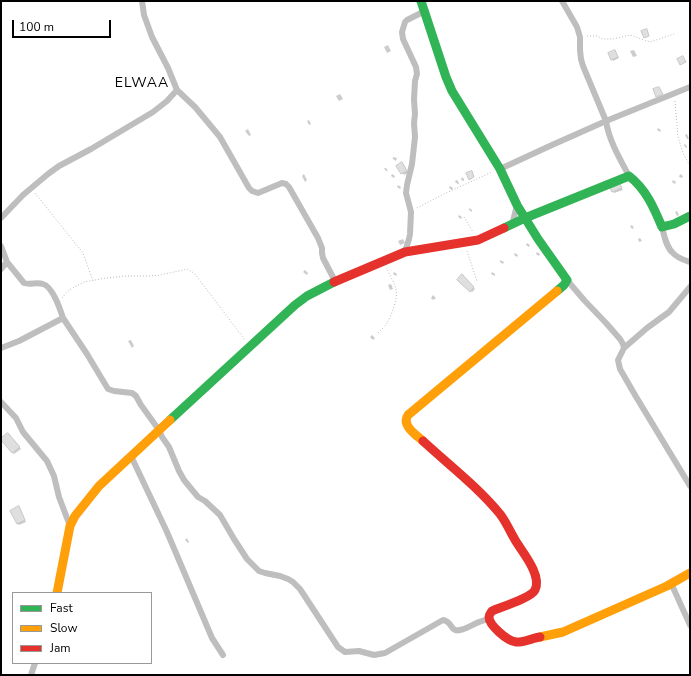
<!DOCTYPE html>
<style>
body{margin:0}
#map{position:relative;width:691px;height:676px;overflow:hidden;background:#fff;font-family:"Nunito Sans",sans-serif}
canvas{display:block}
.frame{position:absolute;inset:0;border:2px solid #000;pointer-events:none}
.legend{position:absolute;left:12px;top:592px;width:140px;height:72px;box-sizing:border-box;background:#fff;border:1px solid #999;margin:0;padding:5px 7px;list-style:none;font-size:12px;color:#000}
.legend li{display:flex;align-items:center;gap:8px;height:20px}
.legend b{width:20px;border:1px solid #999}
.scale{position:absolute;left:12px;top:20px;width:99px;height:18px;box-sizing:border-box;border:2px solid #000;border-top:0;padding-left:5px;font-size:12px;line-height:14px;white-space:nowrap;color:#000;-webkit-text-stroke:3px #fff;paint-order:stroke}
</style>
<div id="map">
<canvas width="691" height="676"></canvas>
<div class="frame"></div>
<ul class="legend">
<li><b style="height:5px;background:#30b455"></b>Fast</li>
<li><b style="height:5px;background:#ff9f0a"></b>Slow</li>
<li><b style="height:5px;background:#e5322d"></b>Jam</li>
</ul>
<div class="scale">100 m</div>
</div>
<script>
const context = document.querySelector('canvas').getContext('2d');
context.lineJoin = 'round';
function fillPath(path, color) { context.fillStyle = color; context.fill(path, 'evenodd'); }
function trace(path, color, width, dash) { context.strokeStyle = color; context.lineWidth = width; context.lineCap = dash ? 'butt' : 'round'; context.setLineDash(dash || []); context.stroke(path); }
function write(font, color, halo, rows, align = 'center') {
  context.font = font + ' "Nunito Sans",sans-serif'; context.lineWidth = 3; context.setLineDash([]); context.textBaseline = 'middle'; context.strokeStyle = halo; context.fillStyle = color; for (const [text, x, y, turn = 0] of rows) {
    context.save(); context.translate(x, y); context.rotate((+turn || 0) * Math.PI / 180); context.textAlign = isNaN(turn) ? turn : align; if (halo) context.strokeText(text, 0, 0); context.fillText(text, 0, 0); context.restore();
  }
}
const shadow = new Path2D(`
 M388,45L391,51L387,53L384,47Z
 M634,50L637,56L633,57L630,51Z
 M615,51L619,58L613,61L612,59Z
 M340,94L343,99L339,101L336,96Z
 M309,120L311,124L309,125L307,121Z
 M658,128L661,130L660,132L657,130Z
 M248,129L251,135L249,136L245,131Z
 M687,134L689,139H687L685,135Z
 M684,144L686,145L687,147V148L685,147L684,145Z
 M393,157L397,158L396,161L393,159Z
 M404,165L408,173L404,175L398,166Z
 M384,168H386L388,171H386Z
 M304,174L307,180L305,182L302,176Z
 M392,174L395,176L394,178L391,176Z
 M680,174L683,176L682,178L679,177Z
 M462,177L464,179V181L461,180Z
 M456,180L458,181L459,184H458L455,182Z
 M673,180L676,182L675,184L672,182Z
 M398,185L401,187L400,189L397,187Z
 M620,185L623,190L614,193L613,192Z
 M450,186L453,188L452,190L449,188Z
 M469,208L472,210V212L469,210Z
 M677,211L679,215L677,216L675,212Z
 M459,215L462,217L461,219L458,217Z
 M632,225L634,228L632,229L630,226Z
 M640,238L642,241L639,242L638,239Z
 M403,239L405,243L400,245L398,241Z
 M527,243L530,245L529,247L526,245Z
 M537,252L540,254L539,256L536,254Z
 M515,253L518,255L517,257L514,255Z
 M500,260L504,262L503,264L500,262Z
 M305,270L308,273L307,275L303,272Z
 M394,272L397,274L396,276L393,274Z
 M492,272L495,274V276L491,274Z
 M458,280L468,283L475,289L472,292Z
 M391,284L393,289L390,290L388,285Z
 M433,295L436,298L433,300L431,298Z
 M372,335L375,338L373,340L370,337Z
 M131,340L134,346L132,348L128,341Z
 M8,434L21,449L14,454L2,439Z
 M19,508L26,522L19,525L17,523Z
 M187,538L189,542L188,543L185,540Z`);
const building = new Path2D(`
 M647,29L649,36L644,38L641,31Z
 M615,50L618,57L611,60L608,53Z
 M683,56L686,62L680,65L677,59Z
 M659,87L663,94L656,97L653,89Z
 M402,162L407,171L401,174L396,166Z
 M472,171L474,177L469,180L466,173Z
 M620,184L622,188L612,192L610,188Z
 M462,274L474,287L470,292L457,280Z
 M8,433L20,447L12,453L1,440V438Z
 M19,506L25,520L17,524L10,511Z`);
const path = new Path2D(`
 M587,36H597L603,39H613L630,35L650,42L674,34
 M675,101L678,137L683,153L690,166
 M35,193L83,253L93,281
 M417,208L442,195L492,172
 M464,217L473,232
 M467,251L477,281
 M62,298L69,290L84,282L106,278L127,276H150L160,275L188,269L195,274L245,340
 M378,333C381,330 385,326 387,323C392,314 398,299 396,289C394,282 390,275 386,268`);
const street = new Path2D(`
 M142,1L144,15L152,37L168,68L177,90L195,107L220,137L249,188L252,191L258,193L282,183L286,184L289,187L318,238L322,248V253L323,258L335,281
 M562,1L577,27L580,37V50L581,59L583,66L606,121C609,141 620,159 629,176
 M500,169L552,145L606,121L690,87
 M1,218L23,195L48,174L59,166L91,149L153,112L167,101L177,90
 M512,225L517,205
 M662,227C664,235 666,247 673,253C677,258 684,260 690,262
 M1,246L7,262L1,269
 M405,252L409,239L410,234L411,212L406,193L407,185L412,164L415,137L414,123L415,114L414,99L415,81L417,74L416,67L403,39L402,32L405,22L407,20L425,11
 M7,262L24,283C30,285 37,282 43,284C53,287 60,309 63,318
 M567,280L584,300L606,323L620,339L623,344L624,348L618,360L620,369L635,395L690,486
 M1,348L19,341L63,318L87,354L108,389L114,391L132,393L136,396L141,405L159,430L162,437L169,447L179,471L184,480L198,497L205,501L220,515L234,539L247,559L259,571L265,573L280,576L288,579L293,582L300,589L338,647L345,652L359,651L374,655L385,653L443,620C451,621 450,628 455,630C464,633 479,618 490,620
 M624,348L647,328L669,312L690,287
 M1,402L16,418L23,432L47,461L54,476L59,497L70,526
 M131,456L167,532L212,638L223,655
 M671,583L690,625
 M31,675L35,663`);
const fast = new Path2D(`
 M421,1L446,77L452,91L500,169L517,205L538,239L567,280L564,285L557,291
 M504,228L525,218L629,176C646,189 654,208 662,227L674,224L690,216
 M170,420L295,305L307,296L334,282`);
const slow = new Path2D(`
 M423,441C416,435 401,425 408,415L557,291
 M57,593L70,526L75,516L99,486L170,420
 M540,637L563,632L667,586L690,573`);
const jam = new Path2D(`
 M334,282L405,252L478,240L504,228
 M423,441C449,465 478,487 500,514C507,523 511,534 517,543C524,554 542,576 535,590C531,598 501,607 492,611C491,613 489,614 489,617C489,625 507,641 516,642C522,643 533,638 540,637`);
const quarterNames = [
 ["ELWAA",142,84]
];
fillPath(shadow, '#0003');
fillPath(building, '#dfdfdf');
trace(building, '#c7c7c7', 1);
trace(path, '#b9b9b9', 1, [1, 2]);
trace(street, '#bebebe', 6);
trace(fast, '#30b455', 9);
trace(slow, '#ff9f0a', 9);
trace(jam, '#e5322d', 9);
context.letterSpacing = '1px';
write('14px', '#000', '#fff', quarterNames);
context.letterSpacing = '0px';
</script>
